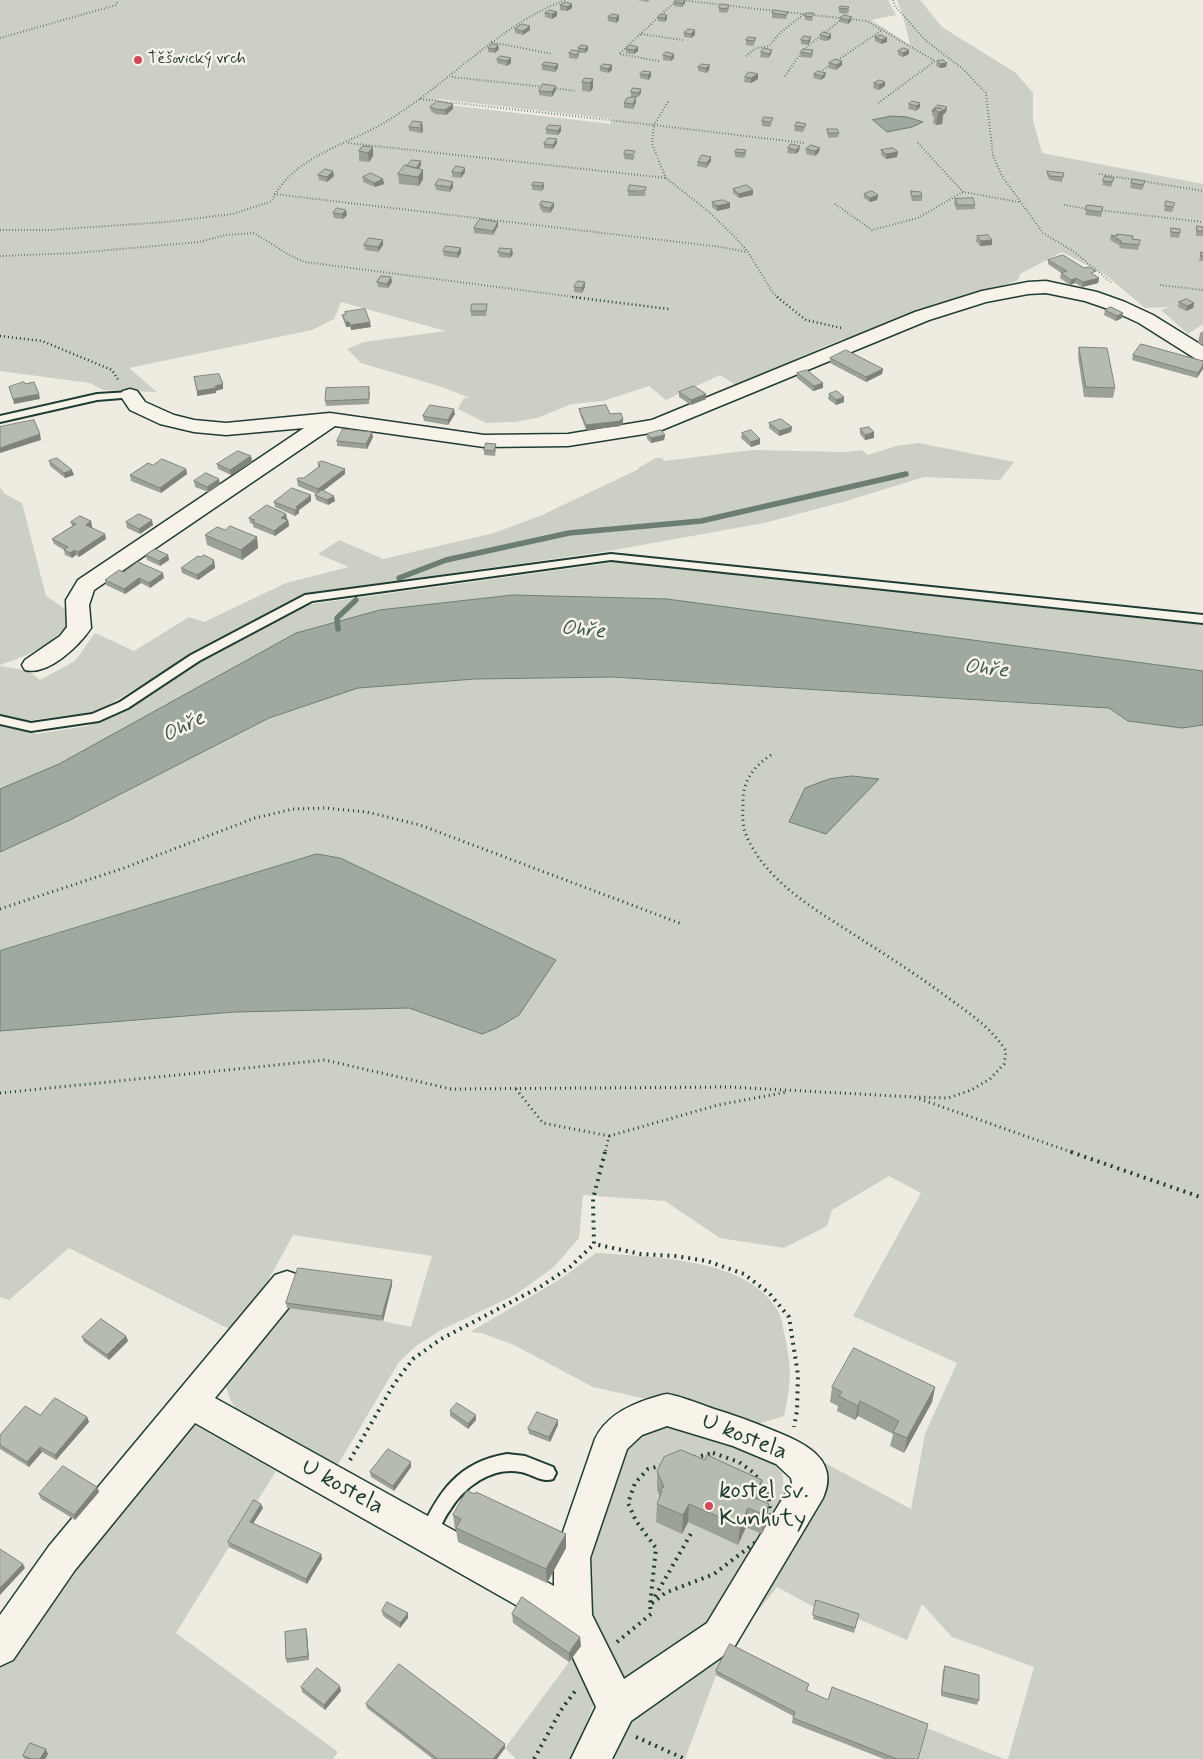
<!DOCTYPE html>
<meta charset="utf-8">
<style>
body{margin:0}
canvas{display:block;background:#eeece1}
</style>
<canvas width="1203" height="1759"></canvas>
<script>
const context = document.querySelector('canvas').getContext('2d');
context.lineJoin = 'round';
function fillPath(path, color) { context.fillStyle = color; context.fill(path, 'evenodd'); }
function trace(path, color, width, dash) { context.strokeStyle = color; context.lineWidth = width; context.lineCap = dash ? 'butt' : 'round'; context.setLineDash(dash || []); context.stroke(path); }
function write(font, color, halo, rows, align = 'center') {
  context.font = font + ' Mynerve,sans-serif'; context.lineWidth = 5; context.setLineDash([]); context.textBaseline = 'middle'; context.strokeStyle = halo; context.fillStyle = color; for (const [text, x, y, turn = 0] of rows) {
    context.save(); context.translate(x, y); context.rotate((+turn || 0) * Math.PI / 180); context.textAlign = isNaN(turn) ? turn : align; if (halo) context.strokeText(text, 0, 0); context.fillText(text, 0, 0); context.restore();
  }
}
const green = new Path2D(`
 M0,0H888L896,15L871,20L910,45L902,12L897,0H920L942,27L1016,73L1033,93V120L1042,153L1203,184V324L1188,334L1161,310L1171,307L1145,308L1107,276L1062,252L1020,274L1018,280L959,302L835,342L736,385L720,375L666,400L649,386L603,401L572,404L537,418L514,422L486,423L458,409L464,398H470L442,387L361,363L347,349L364,342L446,331L341,302L334,319L312,330L129,368L157,392L103,390L90,383L0,371ZM438,99L612,119L610,124L432,103Z
 M919,443L1014,462L1000,480L924,477L843,502L764,523L603,552L309,593L194,654L98,711L4,724L36,734L87,726L125,709L196,663L305,605L617,562L1203,625V671L667,599L513,595L380,610L59,764L0,789V666L29,671L40,680L75,661L95,633L134,651L189,617L204,622L286,583L349,567L318,554L339,540L383,559L494,533L542,515L639,469L638,468L656,458H662L664,461L752,450L846,452L862,450L868,455L896,446Z
 M0,487L5,494L22,503L46,596L65,609L73,619C49,647 34,653 0,665Z
 M613,677L1109,708L1128,721L1182,728L1203,725V1759H1008L1034,1667L952,1637L922,1604L907,1640L858,1619L816,1605L814,1607L777,1587L729,1648L716,1675L685,1759H604L626,1713L715,1650L809,1503L825,1463L911,1509L925,1434L957,1363L853,1316L921,1193L889,1176L832,1210L827,1226L784,1248L720,1238L665,1201L583,1195L579,1238L554,1267L515,1295L441,1330L416,1346L399,1362L334,1471L242,1418L231,1401L226,1387L228,1373L287,1308L383,1321L411,1327L432,1256L293,1235L252,1310L233,1331L69,1248L9,1300L0,1297V1031L235,1012L409,1008L482,1034L556,960L340,858L317,854L0,951V852L90,810L269,718L358,688L475,679Z
 M596,1253C650,1257 748,1257 778,1311C782,1318 783,1329 785,1337C792,1369 791,1384 784,1416L751,1426L673,1405L593,1387L512,1344L481,1333L470,1332L559,1280Z
 M660,1420L764,1452L782,1473L785,1492L781,1507L735,1596L689,1643L621,1683L586,1607V1563L617,1447Z
 M191,1423L276,1471L176,1633L338,1752L333,1759H0V1666L75,1560Z
 M581,1646L593,1684L594,1703L573,1759H516L505,1748Z
 M927,1728L1004,1759H918Z`);
const water = new Path2D(`
 M892,116L907,117L923,122L912,127L887,132L873,120Z
 M513,595L667,599L1203,671V725L1182,728L1128,721L1109,708L613,677L475,679L358,688L269,718L70,820L0,852V789L59,764L296,633L380,610Z
 M852,776L879,779L826,834L789,822L805,788L829,779Z
 M317,854L340,858L556,960L519,1015L497,1028L482,1034L409,1008L235,1012L0,1031V951Z`);
const stream = new Path2D(`
 M399,578L446,560L569,533L701,521L906,474
 M338,629L337,618L356,600`);
const pathFar3 = new Path2D(`
 M680,0L776,11
 M893,0L895,6L925,40L963,69L986,93L993,156L1002,176L1043,233L1073,251L1112,283
 M785,12L867,21L935,61L877,104
 M641,34L683,40
 M0,38L116,5L118,0
 M491,42L552,54
 M746,56L756,48L769,46L780,33L804,14
 M659,61L619,54L677,0
 M823,70L882,30
 M785,76L803,50L842,19
 M452,77L545,87
 M554,88L575,91
 M420,99L654,125L652,144L666,178L708,211L735,237L748,252L773,293L779,298
 M668,102L654,125L804,143
 M348,143L666,178
 M918,143L963,192
 M1099,174L1136,180
 M1142,181L1203,191
 M274,194L721,247L747,252
 M835,204L872,230L918,218L963,192L1019,202
 M1064,205L1088,209
 M1099,210L1203,222
 M0,230H49L166,222L233,214L272,201C290,159 345,145 382,124C446,87 495,27 565,0
 M0,256L76,253L199,242L226,235L254,233L291,256L305,262L582,298
 M1160,285L1203,290`);
const pathFar2 = new Path2D(`
 M572,297L669,309
 M777,297L806,320L841,328
 M0,336L42,341L112,370L119,381`);
const pathFar1 = new Path2D(`
 M771,755C754,766 743,781 743,801C743,810 742,819 744,828C746,838 753,849 759,858C783,891 819,912 853,934C886,955 919,976 951,1000C972,1015 992,1029 1006,1051L1004,1064L990,1079L971,1090L948,1098L917,1097
 M0,909L124,868L255,818L293,809L326,808L367,812L420,825L682,924
 M516,1089L543,1123L609,1136L605,1153
 M0,1093L325,1060L451,1089L730,1087L914,1097L1074,1153
 M609,1136L718,1105L787,1092`);
const path = new Path2D(`
 M605,1152L593,1199L594,1244L641,1254L675,1256L707,1261L744,1274L769,1293L789,1317L798,1375L797,1411L794,1427
 M1071,1152L1203,1198
 M713,1453L739,1462L754,1473L768,1492L771,1520L761,1538L714,1574L665,1593L650,1605L656,1548L636,1521L628,1503L635,1483L648,1469Z
 M350,1460L394,1384L413,1359L441,1339L540,1287L570,1267L594,1244
 M617,1642L651,1614L650,1605L692,1532
 M636,1737L685,1759
 M534,1759L561,1710L576,1690`);
const lane = new Path2D(`
 M130,392L134,393L135,395L134,397L97,400L0,422V416L97,394Z
 M611,554L1203,615V623L611,560L312,601L199,661L128,708L99,721L31,731L0,724V716L31,723L92,714L120,702L191,655L305,595Z
 M507,1454L525,1456L553,1467L556,1473L553,1479C542,1483 532,1474 521,1472C492,1466 464,1487 450,1510C443,1519 439,1531 434,1541L428,1544L422,1541L419,1535C438,1492 458,1462 507,1454Z`);
const street = new Path2D(`
 M1046,281L1097,292L1125,302L1153,315L1203,346V361L1196,359L1139,323L1111,310L1085,301L1046,293L1028,294L986,302L929,320L657,432L568,446L484,447L335,426L94,590L89,605L91,628C79,646 48,676 25,670L22,665L25,660L60,636L67,627L66,600L78,580L304,428L226,435L194,432L160,424L130,410L120,395L123,391L130,389L137,391L145,402L174,415L194,420L226,423L330,413L484,435L568,434L652,420L915,312L982,291L1028,282Z
 M287,1271L299,1275L304,1285L299,1295L215,1398L554,1586V1558L595,1439C606,1416 629,1405 652,1398C656,1397 663,1394 667,1394C677,1395 703,1405 714,1409C734,1415 753,1422 772,1430C802,1442 841,1458 823,1498L733,1649L631,1721L612,1759H571L596,1707L560,1630L195,1423L75,1570L13,1660L0,1666V1615L49,1546L275,1275ZM667,1426L733,1446L776,1464L791,1478L792,1483L707,1623L624,1679L592,1615L590,1558L627,1449L642,1435Z`);
const wall = new Path2D(`
 M637,0H650L647,2Z
 M676,0H685V3L682,7L674,6V2Z
 M572,4V8L567,11L560,10V5Z
 M729,5V9L727,13L719,12V8Z
 M849,7V11L847,14L839,13V8Z
 M788,12L787,16L786,19L772,18V13Z
 M545,13L557,16L552,19L545,17Z
 M806,13L813,18L812,21L805,20V16Z
 M619,15V20L616,23L608,21V17Z
 M667,15V19L665,22L658,21V17Z
 M844,15L851,21L848,24L840,22V18Z
 M530,26V30L523,35L515,33V29Z
 M823,32L831,38L827,41L820,40V35Z
 M684,33L695,35L691,38L684,37Z
 M875,37L887,38V42L881,44L875,41Z
 M756,38L755,42L753,46L746,45V40Z
 M801,40L810,42L807,45L801,44Z
 M498,45L499,49L495,53L488,52V48Z
 M581,45L588,50L585,53H579V56L577,59L569,58V53L578,51V48Z
 M638,47V51L634,54L626,53V49Z
 M813,50V55L811,58L800,57L801,52Z
 M909,50V54L903,57L898,55V51Z
 M761,52L771,54L768,58L760,57Z
 M674,54V58L671,61L663,60V55Z
 M511,58V63L507,66L497,63V59Z
 M937,61L946,67L940,68L936,66Z
 M545,62L558,68L555,72L542,70V65Z
 M829,63L842,65L836,70L828,68Z
 M702,64L709,70L706,73L698,71V67Z
 M612,65V70L608,73L600,71V67Z
 M651,72V77L648,80L640,78V74Z
 M814,74L825,77L821,80L813,78Z
 M745,77L758,79L751,83L744,82Z
 M593,79V88L590,92L582,91V82Z
 M885,82V86L879,90L873,88L874,83Z
 M556,86V90L552,97L539,95V91Z
 M641,89V93L638,97H631V92Z
 M636,97V102L633,109L624,108V103Z
 M909,104L920,107L916,111L908,109Z
 M938,105L947,107L946,112L943,115L942,124L936,125L933,123L934,116H932V111Z
 M430,107L453,109L446,115L435,114L431,111Z
 M762,121L772,123L770,127L762,126Z
 M806,124L805,128L803,132L794,131L795,126Z
 M422,126L423,131L421,133L409,131V127Z
 M546,129L561,131L558,135L546,134Z
 M827,129L839,133L838,137L829,138L827,134Z
 M557,139V143L553,149L544,148V144Z
 M363,146L373,156L369,162L359,161V151Z
 M788,148L799,151L796,154L787,153Z
 M806,149L819,152L815,156L806,154Z
 M746,150V155L744,158L735,157V152Z
 M881,150L897,157L886,159L881,155Z
 M624,154L635,156L633,160L624,159Z
 M711,157V161L706,168L697,166L698,162Z
 M421,161V165L419,169L423,170V179L419,186L399,184L398,174L407,166Z
 M333,171L334,176L327,182L319,180L318,175Z
 M1047,171L1064,173L1062,182L1050,180L1047,176Z
 M452,172H465L461,178L452,177Z
 M1105,176L1114,178L1111,187L1102,185Z
 M363,177L383,179L384,184L375,187L363,182Z
 M1145,181L1144,186L1142,190L1130,188L1131,183Z
 M453,182V187L450,192L436,190L435,185Z
 M544,183V187L542,191L532,190V185Z
 M733,189L753,195L739,198L733,193Z
 M628,191L646,192L645,196H628Z
 M911,191L922,196V201H912L911,196Z
 M864,194L878,195L877,200L870,202L864,198Z
 M955,199L975,205V209L957,210L954,204Z
 M712,202L730,203V208L717,211L712,207Z
 M540,205L554,207L550,213L542,212V210L540,209Z
 M1165,206L1174,207L1172,212L1164,211Z
 M1103,207L1101,217L1085,215L1086,210Z
 M333,213L347,215L343,219L334,218Z
 M498,222V226L493,235L474,233V228Z
 M1197,226L1203,227V236H1196Z
 M1171,228L1180,233L1179,238L1170,237Z
 M1111,235L1140,240L1138,250L1119,248L1120,246L1110,240Z
 M977,236L992,245L980,246L976,241Z
 M383,240V245L378,252L365,250L364,245Z
 M443,251L461,253L458,258L444,256Z
 M498,252L513,254L510,258L499,257Z
 M1201,252L1203,253V261H1199Z
 M1048,260L1095,275L1099,278L1098,283L1082,287L1075,283L1070,285L1060,278L1061,273L1048,264Z
 M391,277L392,282L388,288L378,287L377,282Z
 M585,282V287L582,293L574,292V287Z
 M1179,302L1194,303L1193,308L1186,311L1178,307Z
 M487,309L486,316H471V311Z
 M1105,310L1123,313L1122,318L1116,321L1104,315Z
 M345,312L371,327L351,330L350,327H346L343,319L342,315L345,314Z
 M1203,331V345L1198,343L1200,333Z
 M1079,347L1115,388L1113,398L1084,397L1078,357Z
 M1133,355L1203,361L1197,378L1132,360Z
 M830,358L883,369L882,374L866,382L830,363Z
 M797,373L823,383V388L813,391L797,378Z
 M370,392L369,404L326,406L325,401Z
 M679,392L706,394V399L691,405L679,397Z
 M829,394L844,397V402L836,405L828,399Z
 M579,409L610,414L623,419V424L621,425V426L586,430L580,414Z
 M455,414L448,425L424,421L423,416Z
 M769,423L792,427L791,432L779,436L769,428Z
 M860,429L874,432V438L865,440L860,434Z
 M742,433L760,439V444L751,447L741,438Z
 M647,434L665,435L664,440L651,443L647,439Z
 M373,437L367,449L337,446V441Z
 M496,449L495,456L484,455V450Z
 M251,456L252,462L231,475L218,469L217,464Z
 M49,461L74,475L65,478L50,466Z
 M318,463L345,474L323,491L335,501L328,505L316,500L315,495L317,494L298,486L297,480L304,478L318,467Z
 M153,465L186,469L187,474L161,493L131,481L130,475Z
 M194,481L220,484L208,492L195,487Z
 M311,501L299,510V513L295,516L275,507L274,502Z
 M286,514L287,519L286,520H288L289,526L275,536L253,527V524L250,523L249,518Z
 M91,521L92,527H91L106,539L79,557L76,555L72,558L65,555L64,550L54,544L52,539L72,526L71,522Z
 M126,522L153,525L140,534L127,528Z
 M225,530L257,537L258,548L242,560L207,545L205,535Z
 M146,555H168L169,560L160,566L147,560Z
 M201,557L214,560L215,568L198,580L182,573L181,568Z
 M123,572L164,578L150,588L141,583L125,594L106,585L105,580Z
 M392,1285L383,1321L287,1308L286,1303Z
 M126,1336L128,1341L109,1360L84,1342L82,1337Z
 M832,1387H935L932,1402L904,1453L890,1446L893,1434L858,1416L855,1420L837,1411L838,1406L830,1402Z
 M450,1411L476,1415V1420L468,1429L450,1416Z
 M40,1415L87,1417L89,1422L56,1460L42,1452L29,1467L0,1449V1435Z
 M558,1425L550,1442L529,1434L528,1429Z
 M705,1460L762,1480L759,1499L767,1522L762,1534L746,1527L738,1545L688,1522L682,1534L656,1522L657,1504L659,1499V1495L657,1490V1471Z
 M411,1467L394,1491L371,1477L370,1472Z
 M97,1487L99,1492L75,1520L41,1499L39,1494Z
 M263,1508L253,1523L321,1554L322,1559L307,1584L229,1547L228,1542Z
 M453,1515L566,1534V1548L547,1583L458,1542L456,1530L455,1529Z
 M816,1600L859,1614L854,1633L813,1619Z
 M382,1611L408,1618L400,1628L383,1616Z
 M512,1614L581,1646L569,1662L513,1623Z
 M307,1633L309,1660L287,1663L286,1659Z
 M945,1666L979,1700L977,1705L941,1696L943,1671Z
 M716,1671L809,1684L807,1690L918,1759H884L792,1723L793,1716L716,1675Z
 M301,1687L341,1691L325,1710L302,1692Z
 M366,1704L505,1748L497,1759H433L367,1708Z
 M48,1754L45,1759H25L23,1756Z`);
const shadedWall = new Path2D(`
 M685,0V3L682,7L683,3Z
 M572,4V8L567,11V7Z
 M557,12V16L552,19V14Z
 M619,15V20L616,23V18Z
 M667,15V19L665,22V18Z
 M852,17L851,21L848,24V20Z
 M530,26V30L523,35V31Z
 M695,30V35L691,38V34Z
 M831,34V38L827,41L828,37Z
 M811,37L810,42L807,45L808,41Z
 M887,38V42L881,44L882,40Z
 M498,45L499,49L495,53V49Z
 M588,46V50L585,53V49Z
 M638,47V51L634,54V50Z
 M772,50L771,54L768,58L769,54Z
 M909,50V54L903,57V53Z
 M674,54V58L671,61V57Z
 M511,58V63L507,66V61Z
 M842,61V65L836,70L837,65Z
 M947,63L946,67L940,68V64Z
 M558,64V68L555,72V67Z
 M612,65V70L608,73V69Z
 M710,65L709,70L706,73V68Z
 M651,72V77L648,80V75Z
 M826,73L825,77L821,80L822,76Z
 M758,74V79L751,83V78Z
 M593,79V88L590,92V83Z
 M885,82V86L879,90V85Z
 M556,86V90L552,97V92Z
 M641,89V93L638,97L639,93Z
 M636,97V102L633,109V104Z
 M920,103V107L916,111L917,106Z
 M453,104V109L446,115L445,110Z
 M947,107L946,112L943,115L942,124L936,125L938,112Z
 M422,122L423,131L421,133V128L420,126Z
 M561,126V131L558,135V131Z
 M557,139V143L553,149V145Z
 M800,146L799,151L796,154V150Z
 M373,147V156L369,162L368,153Z
 M820,148L819,152L815,156V151Z
 M898,152L897,157L886,159V154Z
 M711,157V161L706,168L707,163Z
 M421,161V165L415,175V171Z
 M465,168V172L461,178V173Z
 M423,170V179L419,186L418,177Z
 M333,171L334,176L327,182V177Z
 M383,179L384,184L375,187L374,183Z
 M453,182V187L450,192V187Z
 M544,183V187L542,191V186Z
 M753,190V195L739,198V194Z
 M878,195L877,200L870,202V198Z
 M554,203V207L550,213V208Z
 M730,203V208L717,211V206Z
 M346,210L347,215L343,219L342,214Z
 M498,222V226L493,235V231Z
 M383,240V245L378,252V247Z
 M992,240V245L980,246L981,241Z
 M461,248V253L458,258L457,253Z
 M512,249L513,254L510,258V254Z
 M391,277L392,282L388,288L387,284Z
 M1076,278L1075,283L1070,285L1071,280Z
 M1099,278L1098,283L1082,287L1083,282Z
 M585,282V287L582,293V288Z
 M1194,303L1193,308L1186,311L1187,306Z
 M1123,313L1122,318L1116,321L1117,316Z
 M346,322H349L350,327H346Z
 M370,322L371,327L351,330V325Z
 M1203,365V369L1197,378L1198,373Z
 M883,369L882,374L866,382V377Z
 M823,383V388L813,391L814,386Z
 M223,384V389L216,391V393L197,396V391Z
 M39,394L40,399L14,404L13,399Z
 M706,394V399L691,405V400Z
 M844,397V402L836,405V400Z
 M454,409L455,414L448,425V420Z
 M623,419V424L621,425V426L586,430V425Z
 M792,427L791,432L779,436V431Z
 M372,432L373,437L367,449L366,444Z
 M874,432V438L865,440V435Z
 M40,434L41,440L0,453V448Z
 M665,435L664,440L651,443V438Z
 M760,439V444L751,447V442Z
 M251,456L252,462L231,475L230,470Z
 M186,469L187,474L161,493L160,488Z
 M345,469V474L319,494L318,489Z
 M72,470L74,475L65,478L64,473Z
 M219,479L220,484L208,492L207,487Z
 M311,495V501L299,510V513L295,516V510L296,507Z
 M334,496L335,501L328,505L327,500Z
 M286,514L287,519L282,523L281,518Z
 M152,520L153,525L140,534L139,529Z
 M288,520L289,526L275,536L274,531Z
 M91,521L92,527L87,530L86,525Z
 M105,534L106,539L79,557L78,552Z
 M257,537L258,548L242,560L241,550Z
 M75,550L76,555L72,558L70,553Z
 M168,555L169,560L160,566L159,561Z
 M214,560L215,568L198,580L197,575Z
 M163,573L164,578L150,588L149,583Z
 M139,578L141,583L125,594L124,589Z
 M392,1280V1285L383,1321L382,1316Z
 M126,1336L128,1341L109,1360L107,1355Z
 M935,1387L932,1402L904,1453L907,1438Z
 M860,1401L858,1416L855,1420L858,1406Z
 M476,1415V1420L468,1429V1424Z
 M87,1417L89,1422L56,1460L55,1455Z
 M558,1420V1425L550,1442L549,1437Z
 M40,1447L42,1452L29,1467L27,1462Z
 M411,1462V1467L394,1491L393,1486Z
 M762,1480L759,1498L753,1511V1497Z
 M97,1487L99,1492L75,1520L74,1515Z
 M261,1504L263,1508L251,1527L250,1522Z
 M689,1504L688,1522L682,1534L683,1515Z
 M769,1504L767,1522L762,1534L764,1515Z
 M748,1508L746,1527L738,1545L740,1526Z
 M566,1534V1548L547,1583L546,1569Z
 M321,1554L322,1559L307,1584L306,1579Z
 M23,1564L25,1568L0,1595V1588Z
 M408,1613V1618L400,1628V1623Z
 M306,1629L307,1633L309,1660L308,1656Z
 M580,1637L581,1646L569,1662V1653Z
 M340,1686L341,1691L325,1710L324,1705Z
 M505,1744V1748L497,1759H493Z
 M46,1749L48,1754L45,1759H40Z`);
const building = new Path2D(`
 M676,0H685L683,3L674,2Z
 M566,2L572,4L567,7L560,5Z
 M721,4L729,5L727,9L719,8Z
 M841,6L849,7L847,9L839,8Z
 M550,10L557,12L552,14L545,13Z
 M774,10L788,12L786,15L772,13Z
 M806,13H814L812,17L805,16Z
 M612,14L619,15L616,18L608,17Z
 M661,14L667,15L665,18L658,17Z
 M844,15L852,17L848,20L840,18Z
 M522,24L530,26L523,31L515,29Z
 M688,29L695,30L691,34L684,33Z
 M823,32L831,34L828,37L820,35Z
 M881,35L887,38L882,40L875,37Z
 M804,36L811,37L808,41L801,40Z
 M748,37L756,38L754,41L746,40Z
 M492,44L498,45L495,49L488,48Z
 M581,45L588,46L585,49L578,48Z
 M630,45L638,47L634,50L626,49Z
 M764,48L772,50L769,54L761,52Z
 M904,48L909,50L903,53L898,51Z
 M803,49L813,50L811,54L801,52Z
 M572,50L579,51L577,55L569,53Z
 M666,52L674,54L671,57L663,55Z
 M501,56L511,58L507,61L497,59Z
 M835,59L842,61L837,65L829,63Z
 M943,60L947,63L940,64L937,61Z
 M545,62L558,64L555,67L542,65Z
 M604,64L612,65L608,69L600,67Z
 M702,64L710,65L706,68L698,67Z
 M643,71L651,72L648,75L640,74Z
 M818,71L826,73L822,76L814,74Z
 M749,72L758,74L751,78L745,77Z
 M585,78L593,79L590,83L582,82Z
 M880,80L885,82L879,85L874,83Z
 M543,84L556,86L552,92L539,91Z
 M633,88L641,89L639,93L631,92Z
 M636,97L633,104L624,103L627,98Z
 M437,101L453,104L445,110L435,109L430,107Z
 M912,101L920,103L917,106L909,104Z
 M938,105L947,107L943,111L940,108L934,109V112L932,111Z
 M940,108L944,111L938,112L934,109Z
 M764,117L773,118L771,122L762,121Z
 M413,121L422,122L420,126H423L421,128L409,127Z
 M797,122L806,124L804,127L795,126Z
 M549,125L561,126L558,131L546,129Z
 M827,129H837L839,133H829Z
 M548,138L557,139L553,145L544,144Z
 M791,144L800,146L796,150L788,148Z
 M811,145L820,148L815,151L806,149Z
 M363,146L373,147L368,153L359,151Z
 M893,148L898,152L886,154L881,150Z
 M737,149L746,150L744,153L735,152Z
 M626,150L635,151L633,155L624,154Z
 M702,155L711,157L707,163L698,162Z
 M412,160L421,161L416,168L407,166Z
 M405,165L423,170L418,177L398,174Z
 M456,166L465,168L461,173L452,172Z
 M325,169L333,171L327,177L318,175Z
 M1047,171L1064,173L1063,177L1050,176Z
 M371,173L383,179L374,183L363,177Z
 M1105,176L1114,178L1112,182L1103,181Z
 M439,179L453,182L450,187L435,185Z
 M1133,179L1145,181L1143,185L1131,183Z
 M534,182L544,183L542,186L532,185Z
 M630,185L646,187L645,191H628Z
 M747,185L753,190L739,194L733,189Z
 M872,191L878,195L870,198L864,194Z
 M911,191L921,192L922,196H912Z
 M973,198L975,205H958L955,199Z
 M723,200L730,203L717,206L712,202Z
 M542,201L554,203L550,208L542,207L543,205H540Z
 M1166,201L1175,203L1173,207L1165,206Z
 M1087,205L1103,207L1101,212L1086,210Z
 M337,208L346,210L342,214L333,213Z
 M480,219L498,222L493,231L474,228Z
 M1197,226L1203,227V231H1197Z
 M1171,228L1180,229V233L1171,232Z
 M1117,234L1133,236L1132,239L1140,240L1139,245L1120,243L1121,241L1111,235L1117,236Z
 M988,235L992,240L981,241L977,236Z
 M369,238L383,240L378,247L364,245Z
 M446,246L461,248L457,253L443,251Z
 M500,248L512,249L510,254L498,252Z
 M1201,252L1203,253V256H1201Z
 M1063,255L1084,268L1089,267L1096,271L1091,273L1099,278L1083,282L1076,278L1071,280L1061,273L1067,271L1048,260Z
 M381,276L391,277L387,284L377,282Z
 M578,281L585,282L582,288L574,287Z
 M1187,299L1194,303L1187,306L1179,302Z
 M472,304H487L486,311H471Z
 M1111,307L1123,313L1117,316L1105,310Z
 M365,309L370,322L351,325L349,322H346L342,315L346,314L345,312Z
 M1141,344L1203,361V365L1198,373L1133,355Z
 M1079,347L1107,348L1115,388L1086,387Z
 M846,350L883,369L866,377L830,358Z
 M807,370L823,383L814,386L797,373Z
 M219,374L223,384L215,386L216,388L197,391L194,377Z
 M24,382L25,384L34,382L39,394L13,399L9,387Z
 M694,386L706,394L691,400L679,392Z
 M369,387V399L325,401L326,388Z
 M837,391L844,397L836,400L829,394Z
 M430,405L454,409L448,420L423,416Z
 M606,405L610,414L621,413L623,419L620,420L621,421L586,425L579,409Z
 M781,419L792,427L779,431L769,423Z
 M34,420L40,434L0,448V427Z
 M869,427L874,432L865,435L860,429Z
 M343,429L372,432L366,444L337,441Z
 M661,430L665,435L651,438L647,434Z
 M751,430L760,439L751,442L742,433Z
 M486,443L496,444L494,451L484,450Z
 M238,451L251,456L230,470L217,464Z
 M57,458L72,470L64,473L49,461Z
 M162,459L186,469L160,488L130,475L148,463L153,465Z
 M322,461L345,469L318,489L297,480L298,478H304L320,466L318,463Z
 M206,473L219,479L207,487L194,481Z
 M292,488L311,495L296,507L298,508L295,510L274,502Z
 M322,490L334,496L327,500L315,495Z
 M267,505L286,514L281,518L288,520L274,531L253,522L255,520L249,518Z
 M139,514L152,520L139,529L126,522Z
 M80,516L91,521L86,525L105,534L78,552L75,550L70,553L64,550L68,547L52,539L76,524L71,522Z
 M230,526L257,537L241,550L205,535L217,527L225,530Z
 M155,549L168,555L159,561L146,555Z
 M204,555L214,560L212,562L214,563L197,575L181,568L198,556L201,557Z
 M138,562L163,573L149,583L139,578L124,589L105,580L119,570L123,572Z
 M298,1268L392,1280L382,1316L286,1303Z
 M101,1319L126,1336L107,1355L82,1337Z
 M854,1348L935,1387L907,1438L893,1432L899,1421L860,1401L858,1406L839,1396L842,1392L832,1387Z
 M55,1398L87,1417L55,1455L40,1447L27,1462L0,1445V1435L25,1406L40,1415Z
 M457,1403L476,1415L468,1424L450,1411Z
 M537,1412L558,1420L549,1437L528,1429Z
 M388,1449L411,1462L393,1486L370,1472Z
 M681,1450L705,1460L707,1455L762,1480L753,1497L769,1504L764,1515L748,1508L740,1526L689,1504L683,1515L657,1504L662,1491L659,1490L664,1487L657,1471L664,1457Z
 M63,1466L97,1487L74,1515L39,1494Z
 M467,1491L475,1494L476,1492L566,1534L546,1569L456,1528L461,1519L453,1515Z
 M254,1500L261,1504L250,1522L321,1554L306,1579L228,1542Z
 M0,1549L23,1564L0,1588Z
 M522,1597L580,1637L569,1653L512,1614Z
 M816,1600L859,1614L855,1628L813,1615Z
 M387,1602L408,1613L400,1623L382,1611Z
 M306,1629L308,1656L286,1659L285,1632Z
 M730,1644L809,1684L806,1690L828,1700L832,1687L928,1724L918,1759H897L793,1718L795,1712L716,1671Z
 M399,1664L505,1744L493,1759H438L366,1704Z
 M945,1666L979,1675V1700L942,1692Z
 M317,1668L340,1686L324,1705L301,1687Z
 M30,1743L46,1749L40,1759H32L23,1756Z`);
const markers = [
 [138,60,5,"#d1495b"],
 [709,1506,5,"#d1495b"]
];
const farPoinames = [
 ["Těšovický vrch",148,60]
];
const waterNames = [
 ["Ohře",583,631,5],
 ["Ohře",986,670,6],
 ["Ohře",184,728,-27]
];
const nearStreetnames = [
 ["U kostela",744,1438,22],
 ["U kostela",342,1488,29]
];
const nearPoinames = [
 ["kostel sv.",719,1492],
 ["Kunhuty",719,1520]
];
fillPath(green, '#cccfc4');
fillPath(water, '#9fa99f');
trace(water, '#6c7e74', 1);
trace(stream, '#6c7e74', 5.5);
trace(lane, '#1f3d34', 4);
trace(street, '#1f3d34', 3);
trace(pathFar3, '#1f3d34', 2, [0.5, 2.5]);
trace(pathFar2, '#1f3d34', 2.5, [1, 3]);
trace(pathFar1, '#1f3d34', 3, [1, 4]);
trace(path, '#1f3d34', 4, [2, 5]);
fillPath(lane, '#f7f3e8');
fillPath(street, '#f7f3e8');
fillPath(wall, '#9ca197');
fillPath(shadedWall, '#7f837b');
fillPath(building, '#b5bbb0');
trace(building, '#7f837b', 1);
for (const [x, y, r, color] of markers) { const dot = new Path2D(); dot.arc(x, y, r, 0, 2 * Math.PI); context.fillStyle = color; context.fill(dot); trace(dot, '#f7f3e8', 2); }
write('16px', '#1f3d34', '#f7f3e8', farPoinames, 'left');
write('italic 21px', '#3f584f', '#f7f3e8', waterNames);
write('24px', '#1f3d34', '#f7f3e8', nearStreetnames);
write('24px', '#1f3d34', '#f7f3e8', nearPoinames, 'left');
</script>
